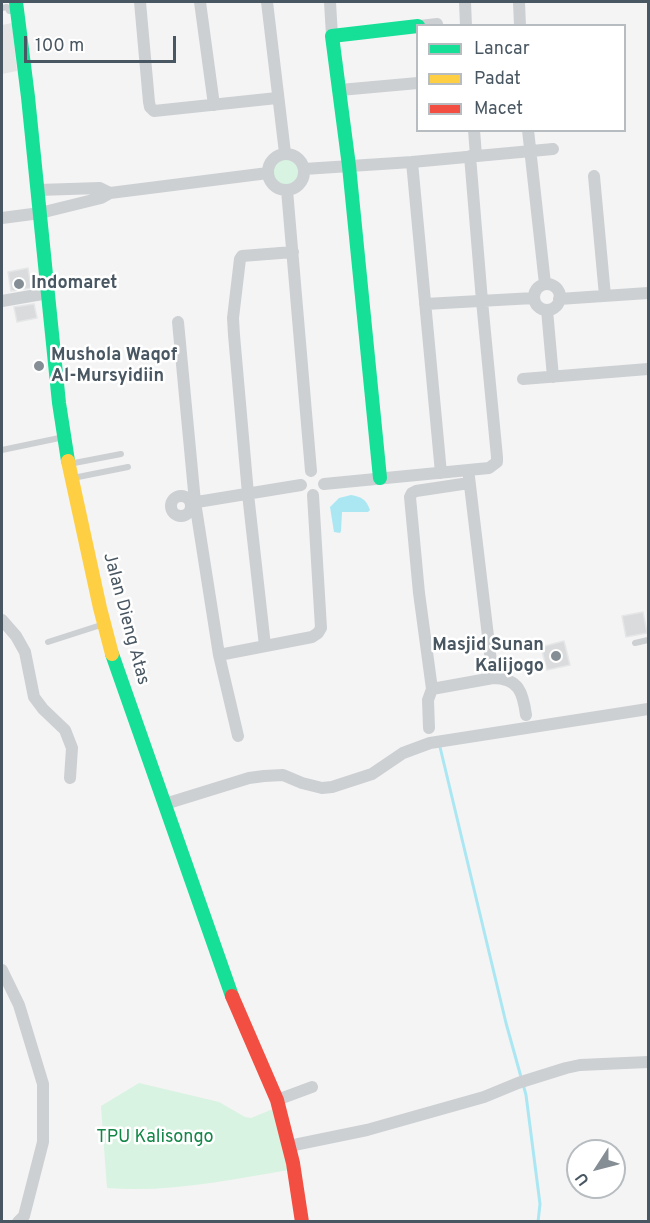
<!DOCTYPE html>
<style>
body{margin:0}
#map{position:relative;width:650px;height:1223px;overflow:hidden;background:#f4f4f4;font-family:Overpass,sans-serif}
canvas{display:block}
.frame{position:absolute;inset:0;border:3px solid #495762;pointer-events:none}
.legend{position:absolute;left:416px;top:24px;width:210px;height:108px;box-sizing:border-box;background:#fff;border:2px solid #b6bcc0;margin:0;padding:8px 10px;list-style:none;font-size:18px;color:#495762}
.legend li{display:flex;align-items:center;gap:12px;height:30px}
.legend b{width:30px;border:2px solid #b6bcc0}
.north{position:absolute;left:566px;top:1139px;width:60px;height:60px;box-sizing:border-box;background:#fff;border:2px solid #b6bcc0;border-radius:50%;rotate:234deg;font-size:16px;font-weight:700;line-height:24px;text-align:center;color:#495762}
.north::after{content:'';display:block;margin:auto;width:21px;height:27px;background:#858e95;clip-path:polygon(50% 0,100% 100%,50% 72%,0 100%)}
.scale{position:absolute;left:24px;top:36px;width:152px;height:27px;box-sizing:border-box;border:3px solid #495762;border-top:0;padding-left:8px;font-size:18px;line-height:21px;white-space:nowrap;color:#495762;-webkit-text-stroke:4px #fff;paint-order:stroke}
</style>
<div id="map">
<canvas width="650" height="1223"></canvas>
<div class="frame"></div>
<ul class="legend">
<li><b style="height:8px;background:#16e098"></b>Lancar</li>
<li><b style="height:8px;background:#ffcf43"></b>Padat</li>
<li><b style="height:8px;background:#f24e42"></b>Macet</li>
</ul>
<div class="north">U</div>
<div class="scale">100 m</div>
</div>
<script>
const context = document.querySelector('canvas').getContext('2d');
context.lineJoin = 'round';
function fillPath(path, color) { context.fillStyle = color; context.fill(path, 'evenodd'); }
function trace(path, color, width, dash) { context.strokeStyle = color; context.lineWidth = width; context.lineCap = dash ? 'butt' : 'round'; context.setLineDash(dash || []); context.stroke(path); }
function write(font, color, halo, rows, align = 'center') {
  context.font = font + ' Overpass,sans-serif'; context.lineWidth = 5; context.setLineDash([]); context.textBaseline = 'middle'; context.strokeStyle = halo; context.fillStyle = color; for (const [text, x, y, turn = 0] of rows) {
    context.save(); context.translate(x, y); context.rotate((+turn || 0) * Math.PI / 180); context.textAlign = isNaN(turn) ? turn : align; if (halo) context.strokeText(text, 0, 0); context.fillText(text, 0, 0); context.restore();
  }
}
const education = new Path2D(`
 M12,23L17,71L2,74V25Z`);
const green = new Path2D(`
 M273 172a13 13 0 1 1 26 0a13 13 0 1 1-26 0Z
 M139,1083L219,1102L245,1117L251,1118L273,1109L289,1170C229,1180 168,1193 107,1188L101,1106Z`);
const water = new Path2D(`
 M351,495C362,497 366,499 370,510L368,512H342L341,531L340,533L334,532L330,507L339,498Z`);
const stream = new Path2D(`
 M440,747L506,1023L521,1077
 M523,1084L526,1095L540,1204L538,1222`);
const building = new Path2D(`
 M28,268L31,288L11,291L8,272Z
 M34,304L37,318L17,322L14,307Z
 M643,612L647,633L626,637L622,616Z
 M564,641L570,665L547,670L541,647Z`);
const lane = new Path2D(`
 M2,8L7,7L9,11H16
 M2,450L64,437
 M69,464L121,454
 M73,478L128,467
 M48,642L104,624
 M635,643L648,640`);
const street = new Path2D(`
 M140,2L149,102L150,107L154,111L277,98
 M200,2L214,105
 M267,2L285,153
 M330,2L332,36
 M465,2L466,26
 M519,2L520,26
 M420,26L437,24
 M340,90L418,83
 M474,130L476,156
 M528,130L545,284
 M268 172a18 18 0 1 1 36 0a18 18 0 1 1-36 0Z
 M412,162L553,149
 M304,169L412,162L441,473
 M594,176L605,296
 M38,190L100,188L110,193
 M287,190L311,471
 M2,218L40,213L101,198L110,193L268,173
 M534 297a13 13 0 1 1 26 0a13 13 0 1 1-26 0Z
 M559,299L648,293
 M2,301L48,293
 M425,304L534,298
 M547,310L553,377
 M178,322L195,502L219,655L238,736
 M523,379L648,369
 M469,477L493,678
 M324,484L489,468L497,462V457L482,301L470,156
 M171 506a10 10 0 1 1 20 0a10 10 0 1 1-20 0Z
 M191,503L301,485
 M2,620L16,636L25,652L34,697L43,709L65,730L72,748L70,778
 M265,646L248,494L234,335L233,318L240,259L242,256L293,252
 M219,655L312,637L318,633L321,628L313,495
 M432,689L493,678C519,678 523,693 526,715
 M429,728L428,700L432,689L419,593L410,497L412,493L416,491L469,483
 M165,804L249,778L264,776L283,775L302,783L322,788L332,787L372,774L403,753L430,743L648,709
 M2,970L19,1005L43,1084V1142L24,1216L18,1222
 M277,1100L312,1087
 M289,1146L367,1130L484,1097L518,1083L566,1068L580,1065L648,1062`);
const fast = new Path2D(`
 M16,2L28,97L59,403L68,461
 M380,478L349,166L332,36L418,26
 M112,654L232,996`);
const slow = new Path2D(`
 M68,461L100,608L112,654`);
const jam = new Path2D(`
 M232,996L277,1100L293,1163L302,1222`);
const markers = [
 [19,284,6,"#858e95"],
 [39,366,6,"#858e95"],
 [556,656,6,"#858e95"]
];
const poiNames = [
 ["Indomaret",31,284],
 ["Mushola Waqof",51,356],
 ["Al-Mursyidiin",51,377],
 ["Masjid Sunan",544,646,"right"],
 ["Kalijogo",544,667,"right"]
];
const streetNames = [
 ["Jalan Dieng Atas",125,619,75]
];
const parkNames = [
 ["TPU Kalisongo",155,1138]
];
fillPath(education, '#e5e5e6');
fillPath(green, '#d8f3e1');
fillPath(water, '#aae7f3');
trace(stream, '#aae7f3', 3);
fillPath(building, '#dadbdc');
trace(building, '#e5e6e7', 1.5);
trace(lane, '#cdd0d3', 6);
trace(street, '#cdd0d3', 12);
trace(fast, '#16e098', 14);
trace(slow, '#ffcf43', 14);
trace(jam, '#f24e42', 14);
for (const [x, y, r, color] of markers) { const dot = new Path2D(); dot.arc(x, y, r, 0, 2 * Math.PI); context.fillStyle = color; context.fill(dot); trace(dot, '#fff', 2); }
write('bold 18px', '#495762', '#fff', poiNames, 'left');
write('18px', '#495762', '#fff', streetNames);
write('18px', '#128547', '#fff', parkNames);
</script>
